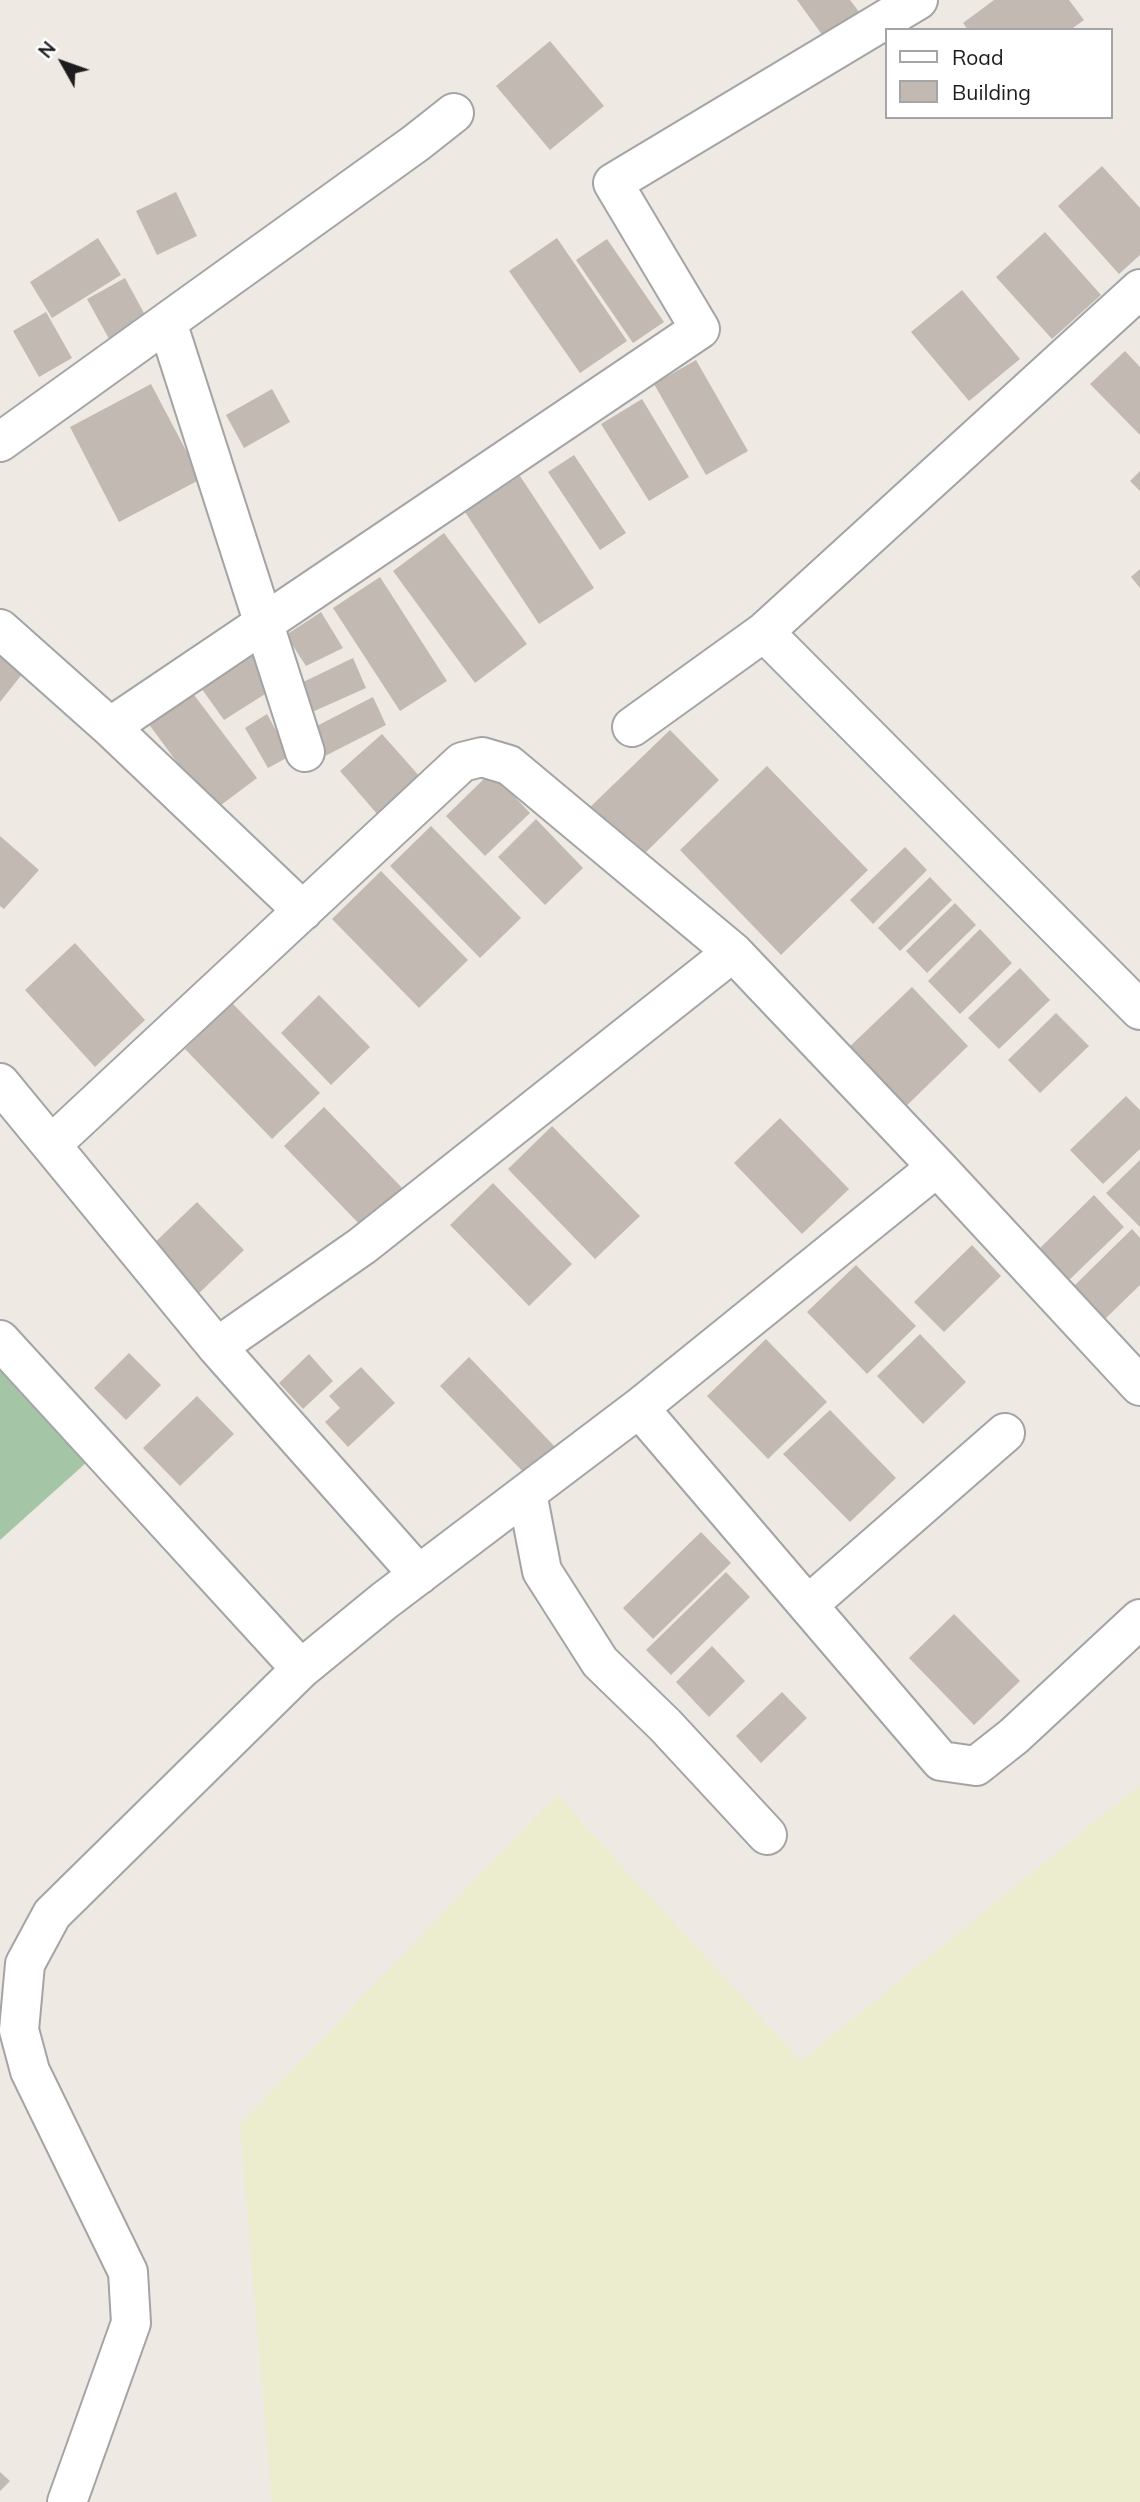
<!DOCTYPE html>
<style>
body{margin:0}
#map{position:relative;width:1140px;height:2502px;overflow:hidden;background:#eee9e3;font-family:Mulish,sans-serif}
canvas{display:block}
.legend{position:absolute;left:885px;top:28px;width:228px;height:91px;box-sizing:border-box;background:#fff;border:2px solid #a5a5a5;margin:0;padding:9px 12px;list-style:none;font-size:21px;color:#1d1d1d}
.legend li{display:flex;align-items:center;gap:14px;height:35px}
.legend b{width:35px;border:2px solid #a5a5a5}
.north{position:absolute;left:28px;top:28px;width:70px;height:70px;-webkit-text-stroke:5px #fff;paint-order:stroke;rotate:310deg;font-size:19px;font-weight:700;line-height:28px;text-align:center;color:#1d1d1d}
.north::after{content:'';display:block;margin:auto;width:24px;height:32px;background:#1d1d1d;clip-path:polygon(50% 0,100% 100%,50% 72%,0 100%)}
</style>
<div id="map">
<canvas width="1140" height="2502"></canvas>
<ul class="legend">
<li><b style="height:9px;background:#fff"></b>Road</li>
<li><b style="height:19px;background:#c2b9b2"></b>Building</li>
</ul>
<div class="north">N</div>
</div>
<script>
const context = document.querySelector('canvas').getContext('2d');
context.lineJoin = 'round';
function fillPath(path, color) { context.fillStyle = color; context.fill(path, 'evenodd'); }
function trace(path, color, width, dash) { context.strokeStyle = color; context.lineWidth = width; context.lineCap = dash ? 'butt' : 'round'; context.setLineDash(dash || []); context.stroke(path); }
const farmland = new Path2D(`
 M1140,1785V2502H272L240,2124L557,1795L801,2061Z`);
const cemetery = new Path2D(`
 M0,1353L87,1462L0,1540Z`);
const building = new Path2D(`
 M797,0H850L866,21L831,47Z
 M994,0H1069L1084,20L1070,30H968L963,23Z
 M550,41L604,106L550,150L496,86Z
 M1102,166L1140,208V255L1119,274L1058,206Z
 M176,192L197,236L157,255L136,211Z
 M1045,232L1101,295L1052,339L996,277Z
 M98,238L121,275L52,318L30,282Z
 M557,238L627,341L580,373L509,271Z
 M607,239L664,322L633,343L576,260Z
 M125,278L151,326L113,346L87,299Z
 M962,290L1020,359L969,401L911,332Z
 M46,312L72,358L39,377L13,331Z
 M1125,351L1140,367V435L1090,384Z
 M696,360L748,451L706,475L654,384Z
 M151,384L201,479L119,522L70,427Z
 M272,389L290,422L244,448L226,415Z
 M642,399L689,477L649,501L601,424Z
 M574,455L626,533L600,550L548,472Z
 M1140,471V491L1130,481Z
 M520,476L594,588L539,624L465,512Z
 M444,533L527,644L475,683L393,571Z
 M1140,569V588L1131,577Z
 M380,577L447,681L400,711L333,608Z
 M321,612L343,648L306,666L286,635Z
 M251,651L273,689L224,720L199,685Z
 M0,654L23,673L0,702Z
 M353,658L366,688L310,713L297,685Z
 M191,691L257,778L213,811L148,723Z
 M373,697L386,725L323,757L309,730Z
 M267,714L290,756L268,768L245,728Z
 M670,730L719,780L635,863L585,812Z
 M382,734L421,778L378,815L340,771Z
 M767,766L868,870L781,955L680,850Z
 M491,772L530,813L485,856L446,816Z
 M536,819L583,868L545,905L498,857Z
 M431,826L521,918L480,958L390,866Z
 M0,836L39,870L4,909L0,906Z
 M905,847L927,870L873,924L850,900Z
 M381,871L468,960L419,1008L332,919Z
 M930,877L952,900L900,951L878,928Z
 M955,903L976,925L927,973L906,951Z
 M980,929L1012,963L960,1014L928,981Z
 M75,943L145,1020L95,1067L25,990Z
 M1020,968L1050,1000L999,1049L968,1018Z
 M912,987L968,1046L898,1114L841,1055Z
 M319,995L370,1047L331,1085L281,1033Z
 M232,1003L320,1093L272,1139L185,1049Z
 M1056,1013L1089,1046L1040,1093L1008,1060Z
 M1126,1096L1140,1110V1149L1103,1184L1070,1150Z
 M324,1107L406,1192L366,1231L284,1146Z
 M780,1118L849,1189L802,1234L734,1163Z
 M552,1126L640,1216L595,1259L508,1169Z
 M1140,1160V1227L1106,1193Z
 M493,1183L572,1264L529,1306L450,1225Z
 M1094,1195L1124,1227L1066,1283L1036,1252Z
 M197,1202L244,1250L194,1298L147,1250Z
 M1132,1229L1140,1238V1285L1105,1319L1073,1287Z
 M972,1245L1001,1276L944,1332L914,1302Z
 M856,1265L916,1326L867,1374L807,1312Z
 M920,1334L966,1382L923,1424L877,1376Z
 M766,1339L827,1402L768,1459L707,1396Z
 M129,1353L161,1385L126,1420L94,1388Z
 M309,1354L333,1381L303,1409L279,1383Z
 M469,1357L557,1449L528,1477L440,1386Z
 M361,1367L395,1403L348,1447L325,1422L340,1408L329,1396Z
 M197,1396L234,1434L180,1486L143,1448Z
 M830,1410L896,1478L850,1522L783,1454Z
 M701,1532L731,1563L653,1639L623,1608Z
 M726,1572L750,1597L671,1675L646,1650Z
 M954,1614L1020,1681L974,1725L909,1658Z
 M712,1646L745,1681L709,1717L676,1682Z
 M782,1692L807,1718L761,1763L736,1736Z
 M0,2472L10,2481L0,2491Z`);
const minor = new Path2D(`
 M167,322L305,752
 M0,442L416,143L454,113
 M0,629L110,727L700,329L613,183L918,0
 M764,632L1140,1010
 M110,727L303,911
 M632,727L764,632L1140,289
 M0,1083L51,1145L462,762L482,757L509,765L733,952L937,1167L1140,1386
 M51,1145L217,1347L362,1246L733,952
 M0,1340L301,1669
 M217,1347L419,1575
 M639,1408L937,1167
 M527,1493L542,1571L600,1662L665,1725L767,1835
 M808,1605L1005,1433
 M67,2502L131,2323L128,2272L30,2071L19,2030L25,1964L52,1914L301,1669L384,1601L639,1408L941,1761L976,1766L1014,1736L1140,1619`);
fillPath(farmland, '#ecedce');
fillPath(cemetery, '#a4c6a7');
fillPath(building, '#c2b9b2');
trace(minor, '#a4a4a4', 42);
trace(minor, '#fff', 38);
</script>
